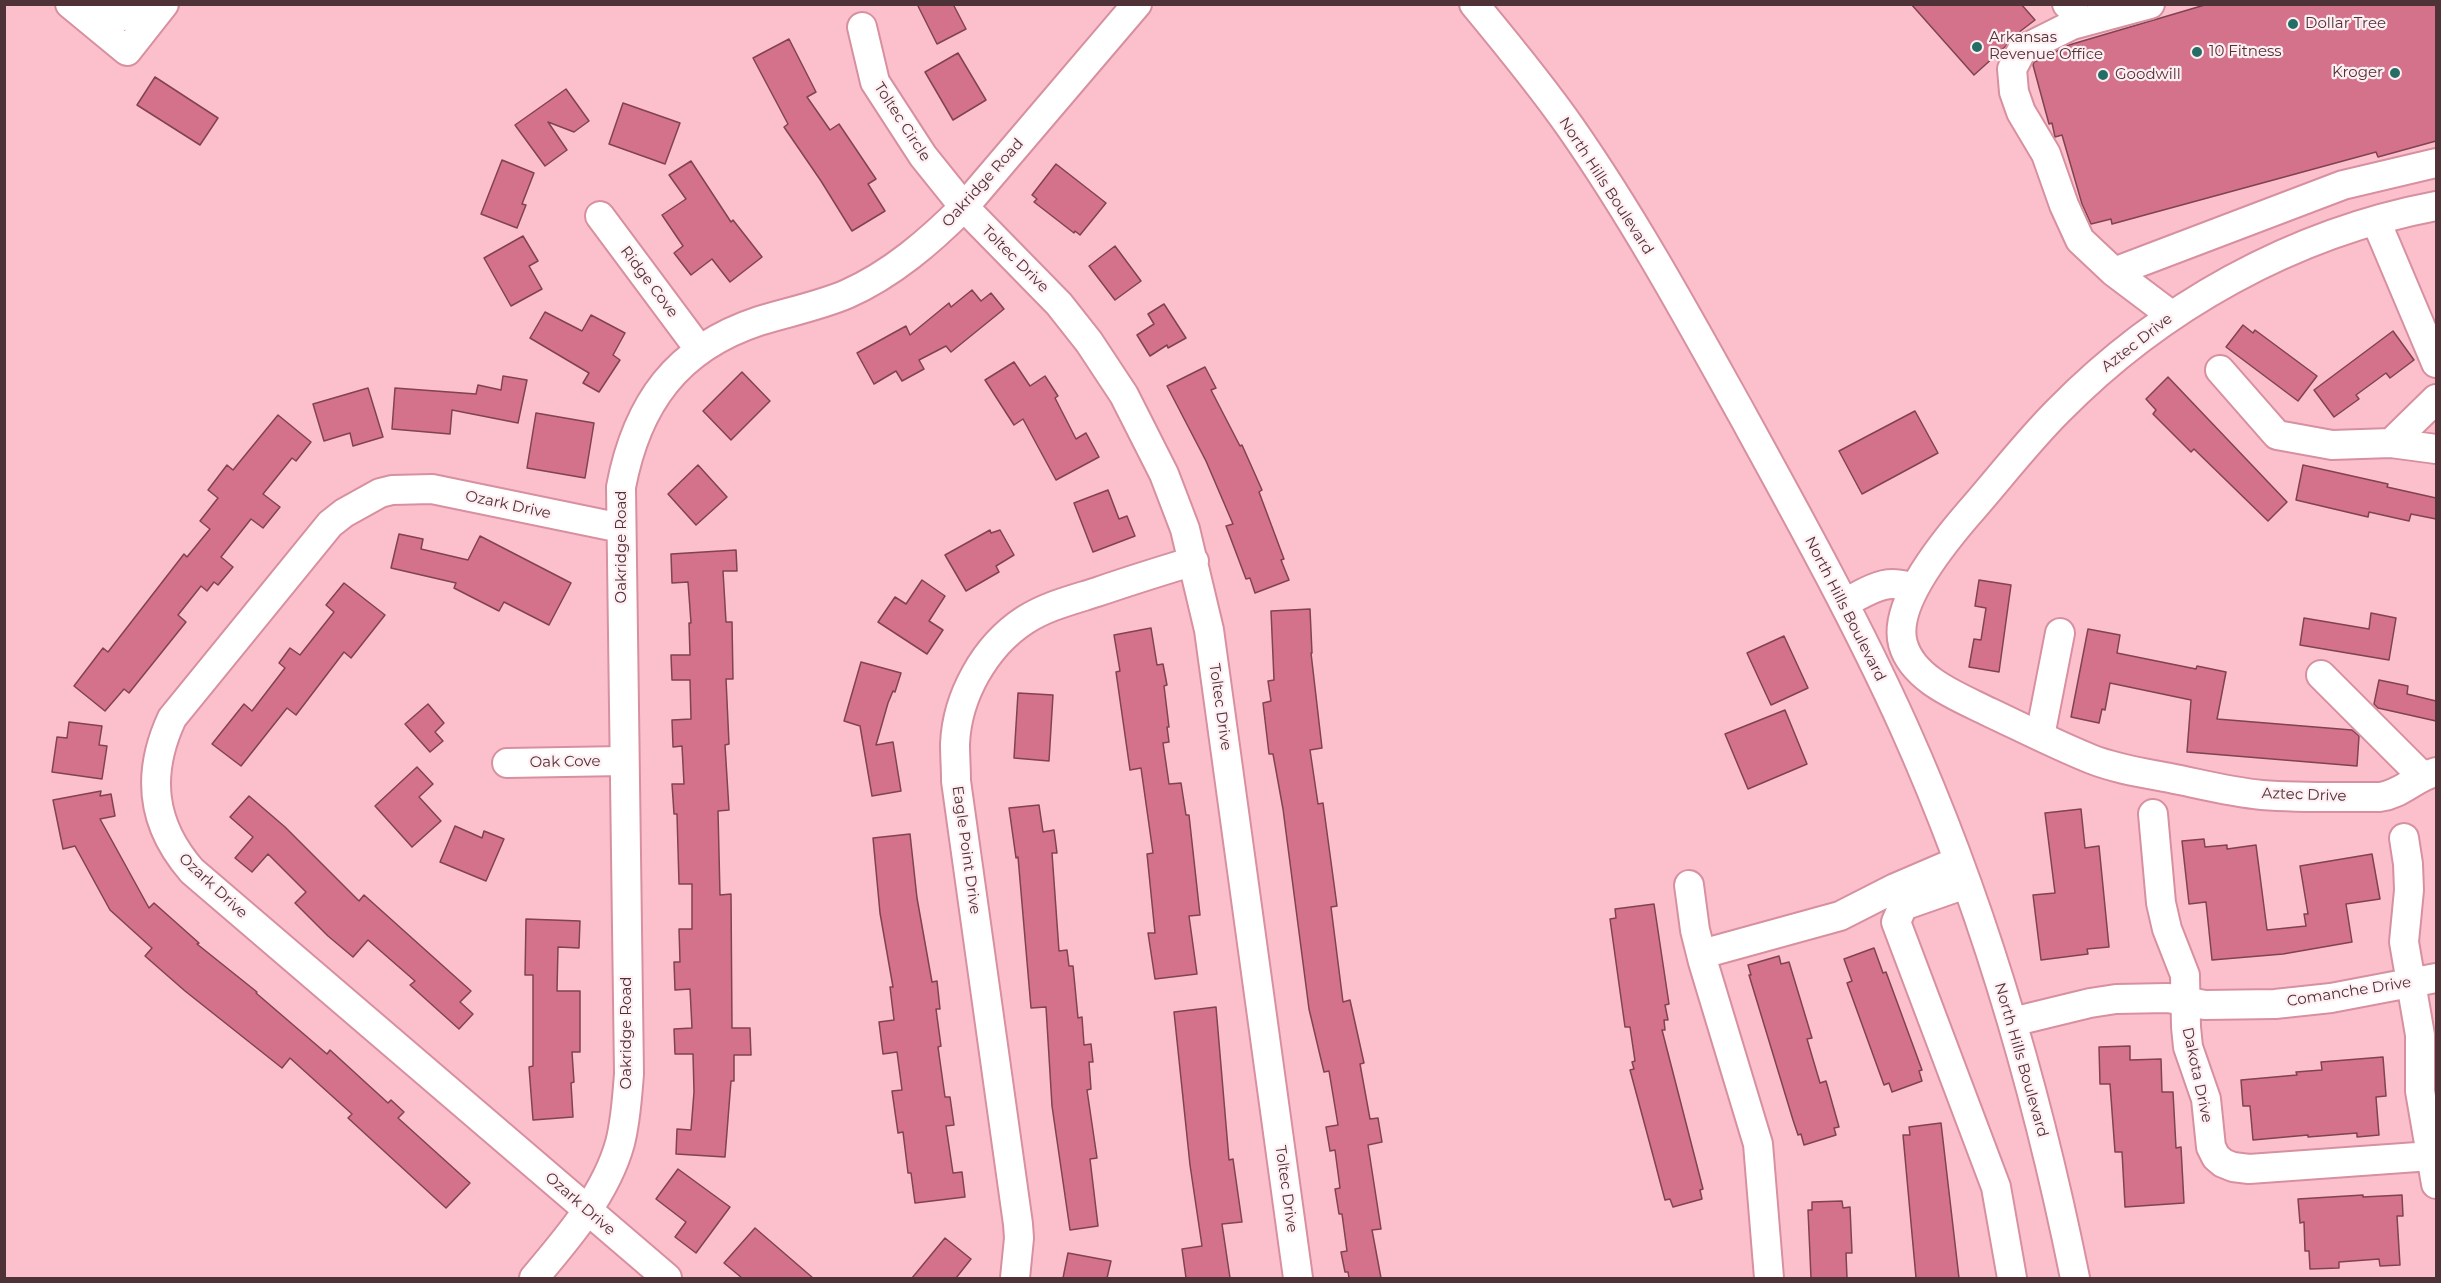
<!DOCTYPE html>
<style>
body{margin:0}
#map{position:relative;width:2441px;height:1283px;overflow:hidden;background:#fcc0cc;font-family:Montserrat,sans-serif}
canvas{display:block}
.frame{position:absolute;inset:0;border:6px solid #4f3138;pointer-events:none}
</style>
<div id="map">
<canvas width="2441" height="1283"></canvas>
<div class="frame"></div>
</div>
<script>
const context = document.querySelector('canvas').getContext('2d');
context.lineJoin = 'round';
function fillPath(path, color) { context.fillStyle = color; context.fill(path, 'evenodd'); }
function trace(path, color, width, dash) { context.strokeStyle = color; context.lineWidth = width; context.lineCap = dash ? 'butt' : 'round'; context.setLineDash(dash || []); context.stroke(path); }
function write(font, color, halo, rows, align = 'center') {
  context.font = font + ' Montserrat,sans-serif'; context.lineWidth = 4.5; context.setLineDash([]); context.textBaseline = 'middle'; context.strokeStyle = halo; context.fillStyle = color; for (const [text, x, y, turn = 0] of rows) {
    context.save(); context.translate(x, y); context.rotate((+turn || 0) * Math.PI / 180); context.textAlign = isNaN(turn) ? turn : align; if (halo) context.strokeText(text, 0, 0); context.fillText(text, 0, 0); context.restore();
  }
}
const building = new Path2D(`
 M917,4H953L966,29L937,44Z
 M1911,4H2021L2035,20L2014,36L2005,47L1974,75Z
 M2208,4H2436V141L2378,157L2376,152L2112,224L2111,219L2091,224L2082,204L2062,135L2055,137L2052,123L2049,124L2033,65L2034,62L2069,45Z
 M789,39L816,92L807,97L830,130L839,124L876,179L868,184L885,211L852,231L821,181L784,127L788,124L753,58Z
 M958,53L986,100L953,120L925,72Z
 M155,77L218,118L200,145L137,105Z
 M566,89L589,121L574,132L548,122L567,150L545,166L515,125Z
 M623,103L680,123L665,164L609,144Z
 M502,160L534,173L522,204L526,205L517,228L481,214Z
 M691,161L731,222L733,220L762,257L730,282L712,259L691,275L674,253L683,246L662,215L686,199L669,175Z
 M1056,164L1106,203L1080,235L1075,231L1074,233L1034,202L1037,199L1032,195Z
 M523,236L538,261L529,266L542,289L511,306L484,258Z
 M1115,246L1141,281L1115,300L1089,266Z
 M972,290L981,301L991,293L1004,309L951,352L946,346L919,360L924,369L902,381L896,371L874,384L857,353L906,326L910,335L949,303L951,307Z
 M1164,304L1186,338L1168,348L1167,345L1150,356L1137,335L1154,324L1148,314Z
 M545,312L582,331L591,315L625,333L613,355L620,360L599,392L583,383L589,373L530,338Z
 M2243,325L2253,333L2255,330L2317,376L2298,401L2226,347Z
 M2393,331L2414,360L2390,378L2386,373L2356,395L2359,399L2334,417L2314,390Z
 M1014,362L1030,386L1045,376L1058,396L1055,398L1076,439L1086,433L1099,457L1056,480L1023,419L1014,425L985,380Z
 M1205,367L1216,388L1211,390L1240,446L1242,445L1262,490L1259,492L1284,559L1281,560L1289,580L1255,593L1250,578L1246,579L1226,526L1233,524L1206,461L1167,386Z
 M742,372L770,401L731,440L703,411Z
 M503,376L527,380L518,423L452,410L450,434L392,429L395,388L476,394L478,385L501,390Z
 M2168,377L2287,502L2268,521L2194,449L2191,452L2153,414L2156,410L2146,399Z
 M368,388L383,437L353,446L350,433L324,441L313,404Z
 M1915,411L1938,453L1862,494L1839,451Z
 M536,413L594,423L585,478L527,468Z
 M278,415L311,442L296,461L292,458L263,494L280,507L263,528L251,519L221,557L233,567L218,585L214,582L207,591L201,586L178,615L186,622L129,693L124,689L105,711L74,686L103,648L108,652L184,554L187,557L210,529L200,521L218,498L208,490L227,465L233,470Z
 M698,465L727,497L696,525L668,494Z
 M2303,465L2388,484L2387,487L2436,498V519L2411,514L2409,521L2369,512L2368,517L2296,500Z
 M1108,490L1119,519L1127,516L1135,536L1093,552L1074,503Z
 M990,530L991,533L1000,530L1014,555L996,566L999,572L966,591L945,555Z
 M399,534L423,539L421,549L468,560L480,536L571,583L549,625L504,602L499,611L454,588L456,583L391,568Z
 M736,550L737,571H723L726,622H732L733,679H726L729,744L725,745L729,810L718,811L720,895L731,894L732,1028H750L751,1055H734V1081H731L725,1157L676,1154L677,1129L691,1130L694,1092L693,1054H675L674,1029L692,1028L690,989L675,990L674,962H680L679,929H692V884H679L677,814H674L672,784H684L682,746L673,747L672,720L691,719L690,680H672L671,655H690L689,623H691L688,582L672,583L671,554Z
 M922,580L945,596L929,621L943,630L927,654L878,622L895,597L906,604Z
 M1979,580L2011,585L1999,672L1969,667L1974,639L1981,640L1986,608L1975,606Z
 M344,583L385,615L351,658L344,652L296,715L287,708L241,766L212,744L244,704L252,711L285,668L279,663L290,648L300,655L334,612L326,605Z
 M1310,609L1312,653H1311L1322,748L1310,750L1318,804L1323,803L1337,906L1331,907L1343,1002L1350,1000L1364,1063L1360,1064L1370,1119L1378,1118L1382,1142L1368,1145L1381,1229L1372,1230L1381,1278H1349L1348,1272H1345L1341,1252L1347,1251L1342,1214H1339L1335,1189L1340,1188L1335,1150L1330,1151L1326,1127L1338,1125L1329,1071L1324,1072L1309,1009L1283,809L1273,754H1269L1263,703L1271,701L1268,681L1274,680L1271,611Z
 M2371,613L2396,618L2389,660L2300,645L2304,618L2369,629Z
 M1151,628L1157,665L1163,664L1167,685L1164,686L1169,727H1167L1169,742L1163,743L1169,784L1181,783L1186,815H1189L1200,915L1189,916L1197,974L1155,979L1148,933H1155L1147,854L1153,853L1141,768L1130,770L1116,672L1120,671L1114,635Z
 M2088,629L2120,635L2117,653L2196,669L2197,666L2226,672L2217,719L2352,730L2359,736L2357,766L2187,752L2191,700L2110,683L2105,710L2102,709L2099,723L2071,717Z
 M1784,636L1808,688L1771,705L1747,653Z
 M861,662L901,673L895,692L893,691L888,703L876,745L893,742L901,791L872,796L860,726L844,721Z
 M2379,680L2408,686L2407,694L2436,701V721L2378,708L2374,704Z
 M1018,693L1053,695L1049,761L1014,758Z
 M428,704L444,723L435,732L443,741L430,752L405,724Z
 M1785,710L1807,764L1748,789L1725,734Z
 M69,722L102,726L99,745L107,746L102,779L52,772L57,737L67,738Z
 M417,767L433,784L419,797L441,821L412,847L375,806Z
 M101,791L100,796L111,794L115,816L100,819L149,908L154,903L199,943L197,944L257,992L256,993L327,1054L330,1050L388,1103L391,1100L404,1112L398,1118L470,1183L446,1208L348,1118L352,1114L290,1058L282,1068L185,991L145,956L152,948L110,910L75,846L63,849L53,800Z
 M249,796L285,827L359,901L364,895L471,991L460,1002L473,1014L459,1029L410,985L415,981L368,940L353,957L328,936L295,903L306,892L268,854L252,872L235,858L253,837L230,817Z
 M1039,805L1043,832L1054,830L1057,853H1052L1059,951L1067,950L1069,966H1073L1078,1018L1082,1017L1084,1045L1091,1044L1093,1062H1089L1091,1089L1087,1090L1097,1158L1090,1159L1098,1226L1070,1230L1052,1106L1046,1007L1031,1008L1018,857L1016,858L1009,808Z
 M2081,809L2085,848L2099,846L2109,947L2087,949L2088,954L2041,960L2033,895L2055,893L2045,813Z
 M455,826L482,838L484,831L504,839L486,881L440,862Z
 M910,834L917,898L932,982L937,981L940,1009H936L941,1046L938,1047L945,1097H950L954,1125L946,1126L953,1173L962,1172L965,1197L915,1203L911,1173H908L903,1132L898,1133L892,1091L902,1090L897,1052L883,1054L879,1022L894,1020L890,987H893L880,913L873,838Z
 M2204,839L2205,847L2227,845V849L2256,845L2267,930L2306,926L2304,914H2308L2300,866L2372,854L2380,899L2346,904L2352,942L2283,954L2212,960L2206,902L2189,904L2182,841Z
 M1654,904L1669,1004L1665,1005L1668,1020H1664L1665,1030H1662L1703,1189L1700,1190L1702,1199L1673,1207L1670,1199L1665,1200L1630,1070L1634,1069L1632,1062L1635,1061L1630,1027H1625L1610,919L1616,918L1615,909Z
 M526,919L580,921L579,948L558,947L557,991H580V1052H572L574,1082L571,1083L573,1117L533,1120L529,1067L533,1066V975H525Z
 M1874,948L1883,973L1886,972L1922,1070L1919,1071L1922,1081L1892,1092L1889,1083L1884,1085L1847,983L1852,981L1844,959Z
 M1779,956L1781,964L1789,962L1812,1038L1807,1039L1820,1083L1826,1081L1839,1127L1834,1128L1836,1135L1804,1145L1801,1134L1798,1135L1793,1120L1749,975H1751L1748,965Z
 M1216,1007L1229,1160L1233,1159L1242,1222L1222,1224L1230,1278H1186L1182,1249L1202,1246L1190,1165L1174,1012Z
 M2130,1046V1060L2161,1059L2162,1092H2173L2176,1148L2181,1147L2184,1203L2125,1207L2122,1152H2115L2110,1084H2100L2099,1047Z
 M2383,1057L2386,1096L2376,1097L2379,1135L2357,1137V1133L2308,1137V1135L2253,1140L2250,1106H2243L2241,1080L2297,1075L2296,1072L2322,1070L2321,1062Z
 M1941,1123L1959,1278H1916L1903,1135H1910L1909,1127Z
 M678,1169L730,1207L696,1253L675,1237L686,1222L656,1199Z
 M2363,1195V1197L2402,1195L2403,1216H2397L2400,1265L2380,1266L2379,1259L2339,1262V1268L2310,1269L2309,1251H2305L2304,1222L2300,1223L2298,1199Z
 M1842,1201L1843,1208L1850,1207L1852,1253H1846L1847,1278H1811L1808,1210H1812V1202Z
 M755,1228L813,1278H742L724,1263Z
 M945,1238L971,1259L956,1278H912Z
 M1068,1253L1111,1261L1107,1278H1063Z`);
const minor = new Path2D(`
 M70,4L127,51L164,4
 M102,4L123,16L137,4
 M1474,4C1508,45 1541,85 1571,128C1635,220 1689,319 1743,416C1799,518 1856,621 1904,727C1983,903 2037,1090 2075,1278
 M2067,4L2074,11L2072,25L2022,50L2012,69L2014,92L2021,112L2046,154L2064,205L2080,240L2114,272L2171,315
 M2072,25L2150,4
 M862,27L875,82L923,156L964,207L1059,304L1089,342L1124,395L1164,474L1185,529L1209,630L1298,1278
 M2436,206C2293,233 2160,307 2058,411C2026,443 1998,480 1968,514C1944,542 1892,605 1903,644C1913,680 1959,697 1989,712C2023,728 2056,745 2091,759C2116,769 2144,773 2170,778C2200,784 2231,792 2262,795C2301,798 2341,797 2380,797C2402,794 2415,777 2436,772
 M600,216L699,349
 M2376,221L2436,363
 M2114,272L2343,185L2436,163
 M2220,370L2277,435L2332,445L2391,443
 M2436,399L2391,443L2436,449
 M621,528L432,489L392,490L380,493L344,513L330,524L172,718C146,774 151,824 192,871L667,1278
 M1844,603C1869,591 1886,576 1914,589
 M2321,675L2422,776
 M2040,736L2060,633
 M507,763L623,761
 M2153,814L2161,903L2167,929L2185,975L2186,1027L2188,1047L2206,1099L2211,1147L2216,1157L2223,1163L2233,1167L2249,1169L2431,1156
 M2404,838L2408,864L2409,890L2404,942L2420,1035V1091L2436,1184
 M1689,885L1695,930L1703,962L1758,1144L1769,1278
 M1895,888L1958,861
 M1903,906L1966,884
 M1702,954L1840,916L1895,888L1903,906L1896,922L1996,1187L2012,1278
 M2012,1022L2090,1003L2116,999L2168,998L2205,1005L2275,1004L2331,998L2436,978
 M534,1278C567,1239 606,1194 620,1143C626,1120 627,1097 629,1074L621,487C637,403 677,348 759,321C788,312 819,306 847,294C892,274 930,241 964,207L1137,4
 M1015,1278L1019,1238L1018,1224L956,781C956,768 955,756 955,744C957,696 985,646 1025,620C1047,606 1072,600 1097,592C1129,581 1161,571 1194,561`);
const markers = [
 [2293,24,6,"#256e66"],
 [1977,47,6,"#256e66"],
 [2197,52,6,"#256e66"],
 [2395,73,6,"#256e66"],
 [2103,75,6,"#256e66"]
];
const poiNames = [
 ["Dollar Tree",2305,24],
 ["Arkansas",1989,38],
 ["Revenue Office",1989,55],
 ["10 Fitness",2209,52],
 ["Kroger",2383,73,"right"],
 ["Goodwill",2115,75]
];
const streetNames = [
 ["Toltec Circle",902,122,57],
 ["Oakridge Road",983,183,-48],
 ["North Hills Boulevard",1606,186,57],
 ["Toltec Drive",1015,259,45],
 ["Ridge Cove",649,282,53],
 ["Aztec Drive",2137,343,-38],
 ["Ozark Drive",508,505,12],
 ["Oakridge Road",622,547,-90],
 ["North Hills Boulevard",1845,609,63],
 ["Toltec Drive",1220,707,82],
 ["Oak Cove",565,762,-1],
 ["Aztec Drive",2304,795,2],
 ["Eagle Point Drive",966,850,82],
 ["Ozark Drive",213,886,43],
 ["Comanche Drive",2349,992,-9],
 ["Oakridge Road",627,1033,-90],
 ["North Hills Boulevard",2021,1060,74],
 ["Dakota Drive",2197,1075,78],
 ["Toltec Drive",1286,1189,82],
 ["Ozark Drive",580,1204,41]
];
fillPath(building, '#d3728a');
trace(building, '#814252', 1.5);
trace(minor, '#d7909f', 32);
trace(minor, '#fff', 28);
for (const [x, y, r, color] of markers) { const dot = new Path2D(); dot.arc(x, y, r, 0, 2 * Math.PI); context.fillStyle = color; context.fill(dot); trace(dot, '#ffeff2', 2); }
write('15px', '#4f3138', '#ffeff2', poiNames, 'left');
write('15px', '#4f3138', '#ffeff2', streetNames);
</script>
